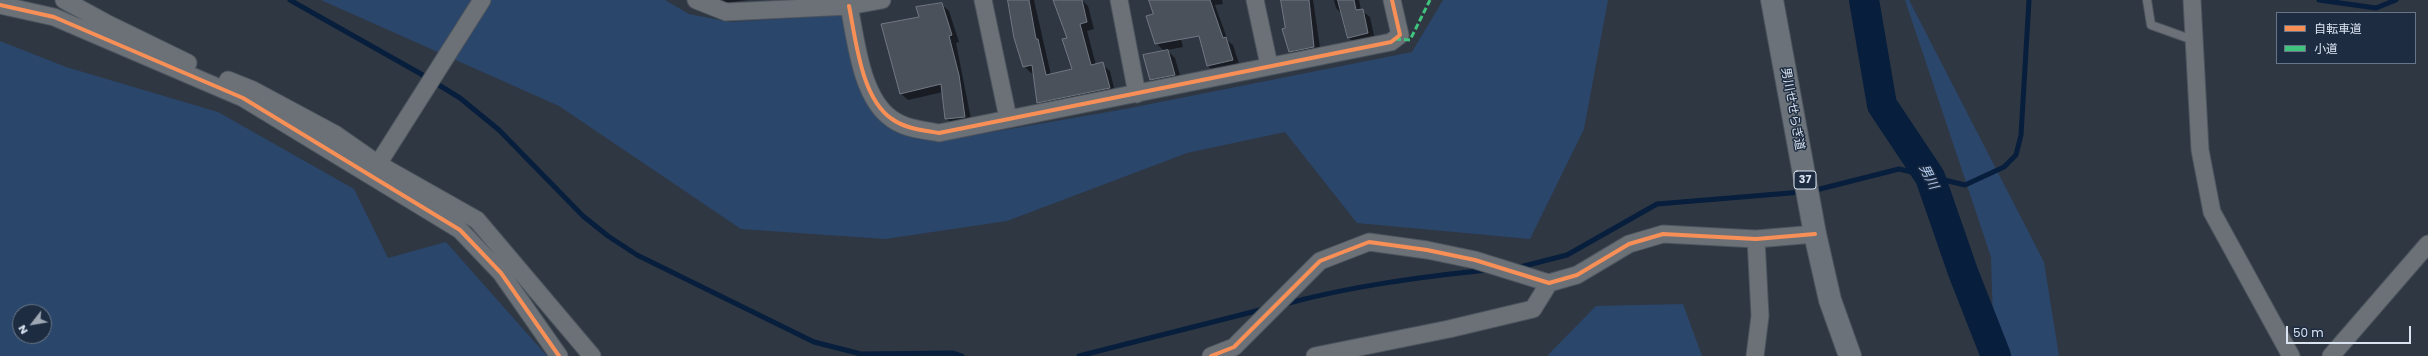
<!DOCTYPE html>
<meta charset="utf-8">
<style>
body{margin:0}
#map{position:relative;width:2428px;height:356px;overflow:hidden;background:#2f3743;font-family:Poppins,"Noto Sans JP",sans-serif}
canvas{display:block}
.legend{position:absolute;left:2276px;top:12px;width:140px;height:52px;box-sizing:border-box;background:#1d2c41;border:1px solid #697687;margin:0;padding:5px 7px;list-style:none;font-size:12px;color:#dae4f1}
.legend li{display:flex;align-items:center;gap:8px;height:20px}
.legend b{width:20px;border:1px solid #697687}
.north{position:absolute;left:12px;top:304px;width:40px;height:40px;box-sizing:border-box;background:#1d2c41;border:1px solid #697687;border-radius:50%;rotate:239deg;font-size:11px;font-weight:700;line-height:16px;text-align:center;color:#dae4f1}
.north::after{content:'';display:block;margin:auto;width:14px;height:18px;background:#9ea7b4;clip-path:polygon(50% 0,100% 100%,50% 72%,0 100%)}
.scale{position:absolute;left:2286px;top:326px;width:125px;height:18px;box-sizing:border-box;border:2px solid #dae4f1;border-top:0;padding-left:5px;font-size:12px;line-height:14px;white-space:nowrap;color:#dae4f1;-webkit-text-stroke:3px #1d2c41;paint-order:stroke}
</style>
<div id="map">
<canvas width="2428" height="356"></canvas>
<ul class="legend">
<li><b style="height:5px;background:#f78f57"></b>自転車道</li>
<li><b style="height:5px;background:#40c37c"></b>小道</li>
</ul>
<div class="north">N</div>
<div class="scale">50 m</div>
</div>
<script>
const context = document.querySelector('canvas').getContext('2d');
context.lineJoin = 'round';
function fillPath(path, color) { context.fillStyle = color; context.fill(path, 'evenodd'); }
function trace(path, color, width, dash) { context.strokeStyle = color; context.lineWidth = width; context.lineCap = dash ? 'butt' : 'round'; context.setLineDash(dash || []); context.stroke(path); }
function write(font, color, halo, rows, align = 'center') {
  context.font = font + ' Poppins,"Noto Sans JP",sans-serif'; context.lineWidth = 3; context.setLineDash([]); context.textBaseline = 'middle'; context.strokeStyle = halo; context.fillStyle = color; for (const [text, x, y, turn = 0] of rows) {
    context.save(); context.translate(x, y); context.rotate((+turn || 0) * Math.PI / 180); context.textAlign = isNaN(turn) ? turn : align; if (halo) context.strokeText(text, 0, 0); context.fillText(text, 0, 0); context.restore();
  }
}
const green = new Path2D(`
 M321,0H665L689,14L730,22L844,15L888,123L914,137L947,140L1125,109L1412,52L1443,0H1608L1584,129L1530,239L1357,223L1285,132L1187,153L1007,221L885,239L741,229L559,106Z
 M1905,0H1909L2044,262L2059,356H1994L1991,257Z
 M0,41L66,67L218,112L354,189L388,258L446,242L547,356H0ZM20,312H44V336H20Z
 M1683,304L1702,356H1547L1596,306Z`);
const shadow = new Path2D(`
 M720,0H749L723,3Z
 M1009,0H1034L1051,75L1073,70L1068,38L1054,0H1082L1088,6L1094,29L1087,31L1096,65L1102,64L1110,71L1116,96L1046,110L1038,103L1034,73H1031L1024,66Z
 M1150,0H1171L1183,47L1167,50L1175,58L1182,82L1158,87L1151,80L1164,51L1156,43L1154,15Z
 M1191,0H1222L1223,4L1215,5L1228,41L1233,45L1240,67L1215,73L1208,66Z
 M1282,0H1313L1321,54L1298,59L1290,52Z
 M1334,0H1359L1361,10L1370,17L1375,40L1356,45L1349,38L1343,15L1336,8Z
 M941,4L949,11L959,42L956,43L972,124L953,125L946,118L943,92L908,100L900,93L920,18Z`);
const stream = new Path2D(`
 M290,0L421,74L460,98L499,130L583,216L608,236L637,255L814,342L861,354L953,353L962,356
 M2319,0L2376,8L2396,0
 M1812,191L1899,169L1965,185L2004,167L2016,155L2021,135L2029,0
 M1520,267L1567,255L1657,204L1802,192
 M1285,304C1352,286 1419,277 1488,270
 M1079,356L1264,309`);
const river = new Path2D(`
 M1864,0L1882,105L1930,177L1963,272L1996,356`);
const building = new Path2D(`
 M1008,0H1029L1036,39H1038L1046,75L1072,69L1062,39L1067,38L1053,0H1082L1087,22L1080,24L1091,65L1103,62L1110,88L1037,103L1032,65L1023,67L1014,38Z
 M1149,0H1210L1223,38L1226,37L1233,60L1207,66L1199,36L1155,44L1146,16L1153,14Z
 M1281,0H1309L1314,47L1289,52L1282,29L1285,28Z
 M1338,0H1354L1356,10L1363,9L1368,33L1348,38Z
 M942,3L952,35L949,36L959,75L965,117L945,119L941,84L900,94L881,24L919,17L916,7Z
 M1168,50L1175,75L1150,80L1143,55Z`);
const lane = new Path2D(`
 M2147,0L2151,25L2193,40`);
const street = new Path2D(`
 M64,0L108,24L188,63
 M696,0L726,12L849,6L882,0
 M983,0L1008,118
 M1119,0L1137,94
 M1255,0L1269,65
 M2192,0L2200,150L2212,212L2291,356
 M0,5L54,17L243,98L460,230L501,273L559,356
 M849,6C856,40 861,98 892,119C906,129 923,130 939,133L1391,42L1400,35L1392,0
 M228,80L253,90L335,134L378,164L477,220L592,356
 M378,164L482,0
 M1211,356L1234,347L1320,261L1369,242L1427,250L1475,260L1549,283L1577,275L1629,244L1663,234L1756,239L1815,234
 M1315,356L1449,329L1533,309L1549,283
 M1755,356L1760,316L1756,239
 M2331,356L2428,244`);
const primary = new Path2D(`
 M1772,0L1815,234L1830,300L1850,356`);
const quiet = new Path2D(`
 M1395,39L1410,40L1430,0`);
const cycleway = new Path2D(`
 M0,5L54,17L243,98L460,230L501,273L559,356
 M849,6C856,40 861,98 892,119C906,129 923,130 939,133L1391,42L1400,35L1392,0
 M1211,356L1234,347L1320,261L1369,242L1427,250L1475,260L1549,283L1577,275L1629,244L1663,234L1756,239L1815,234`);
const shields = [
 [1805,180,22]
];
const shieldNames = [
 ["37",1805,180]
];
const streetNames = [
 ["男川せせらぎ道",1792,109,80]
];
const waterNames = [
 ["男川",1928,177,63]
];
fillPath(green, '#2b466b');
fillPath(shadow, '#0007');
trace(stream, '#071e3c', 5);
trace(river, '#071e3c', 30);
fillPath(building, '#4a515b');
trace(building, '#727883', 1);
trace(lane, '#4c545d', 10);
trace(street, '#4c545d', 19);
trace(primary, '#4c545d', 24);
trace(lane, '#6c7177', 8);
trace(street, '#6c7177', 17);
trace(primary, '#6b727a', 22);
trace(quiet, '#40c37c', 3, [6, 3]);
trace(cycleway, '#f78f57', 4);
for (const [x, y, w] of shields) { const box = new Path2D(); box.roundRect(x - w / 2, y - 9, w, 18, 3); context.fillStyle = '#1d2c41'; context.fill(box); trace(box, '#dae4f1', 1); }
write('bold 11px', '#dae4f1', null, shieldNames);
write('12px', '#dae4f1', '#1d2c41', streetNames);
write('italic 13px', '#afc9ed', '#1d2c41', waterNames);
</script>
